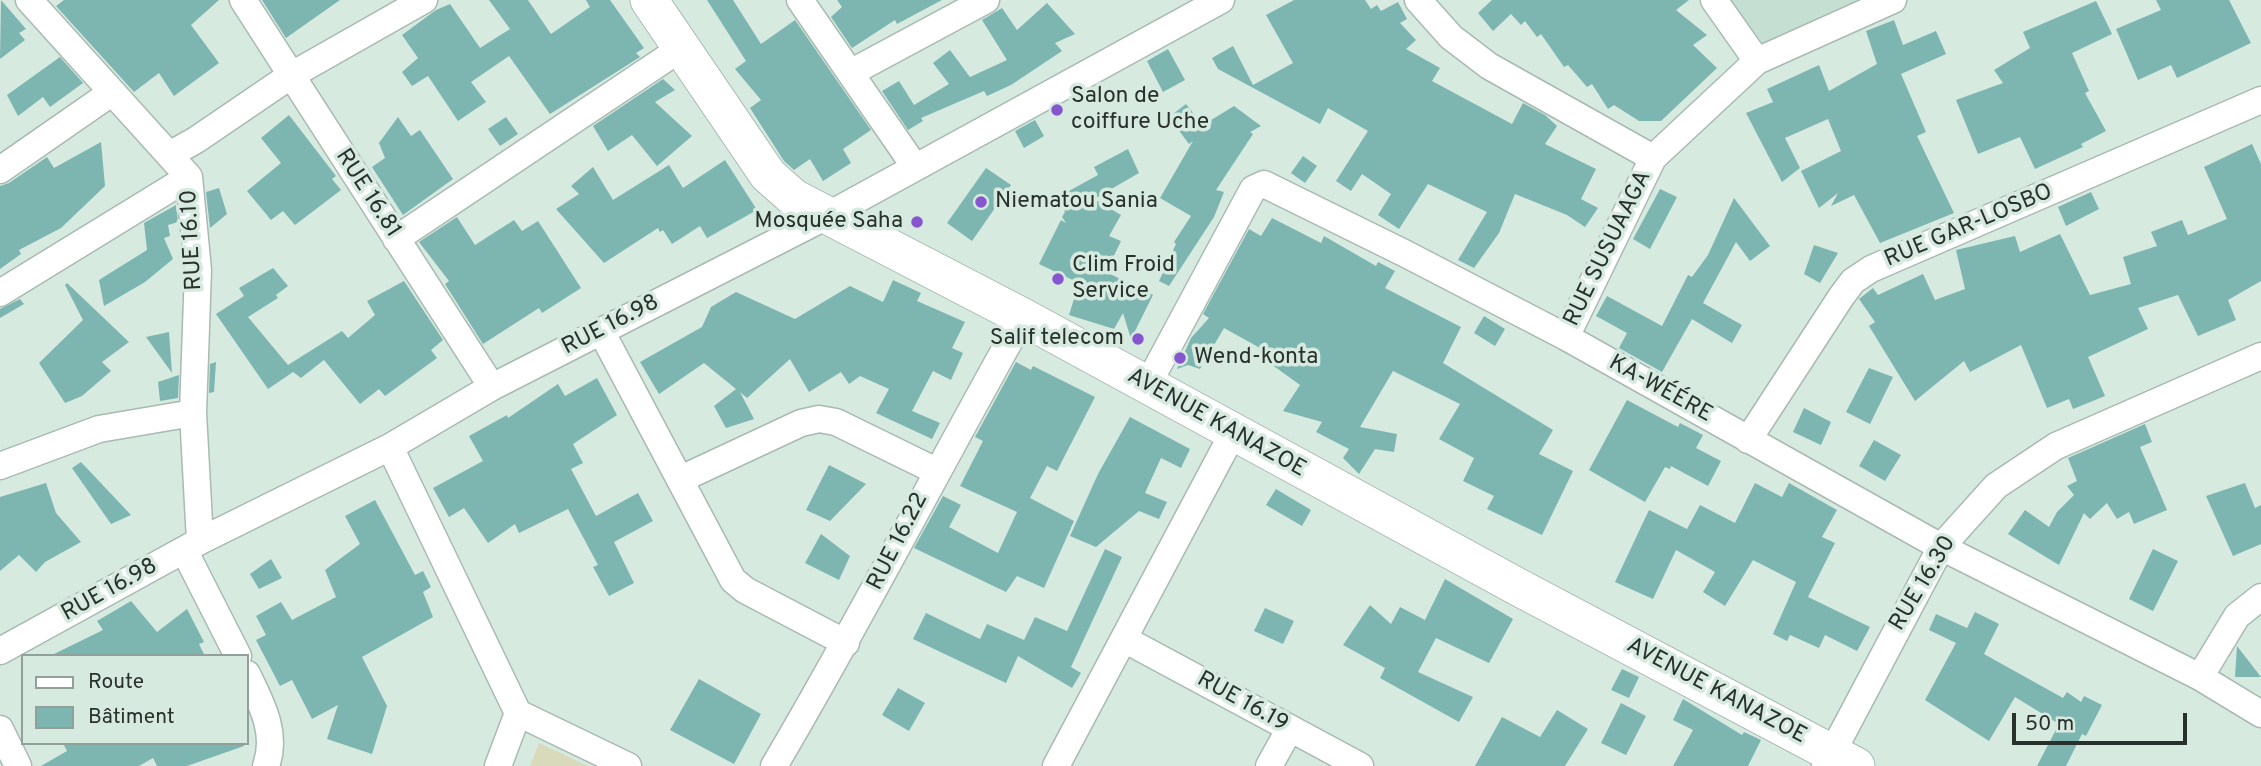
<!DOCTYPE html>
<meta charset="utf-8">
<style>
body{margin:0}
#map{position:relative;width:2261px;height:766px;overflow:hidden;background:#d7eae0;font-family:Overpass,sans-serif}
canvas{display:block}
.legend{position:absolute;left:21px;top:654px;width:228px;height:91px;box-sizing:border-box;background:#d7eae0;border:2px solid #91a098;margin:0;padding:9px 12px;list-style:none;font-size:21px;color:#29312d}
.legend li{display:flex;align-items:center;gap:14px;height:35px}
.legend b{width:35px;border:2px solid #91a098}
.scale{position:absolute;left:2012px;top:713px;width:175px;height:32px;box-sizing:border-box;border:4px solid #29312d;border-top:0;padding-left:9px;font-size:21px;line-height:24px;white-space:nowrap;color:#29312d;-webkit-text-stroke:5px #d7eae0;paint-order:stroke}
</style>
<div id="map">
<canvas width="2261" height="766"></canvas>
<ul class="legend">
<li><b style="height:9px;background:#fff"></b>Route</li>
<li><b style="height:19px;background:#7db5b1"></b>Bâtiment</li>
</ul>
<div class="scale">50 m</div>
</div>
<script>
const context = document.querySelector('canvas').getContext('2d');
context.lineJoin = 'round';
function fillPath(path, color) { context.fillStyle = color; context.fill(path, 'evenodd'); }
function trace(path, color, width, dash) { context.strokeStyle = color; context.lineWidth = width; context.lineCap = dash ? 'butt' : 'round'; context.setLineDash(dash || []); context.stroke(path); }
function write(font, color, halo, rows, align = 'center') {
  context.font = font + ' Overpass,sans-serif'; context.lineWidth = 7; context.setLineDash([]); context.textBaseline = 'middle'; context.strokeStyle = halo; context.fillStyle = color; for (const [text, x, y, turn = 0] of rows) {
    context.save(); context.translate(x, y); context.rotate((+turn || 0) * Math.PI / 180); context.textAlign = isNaN(turn) ? turn : align; if (halo) context.strokeText(text, 0, 0); context.fillText(text, 0, 0); context.restore();
  }
}
const built = new Path2D(`
 M1731,0H1863L1763,44Z`);
const green = new Path2D(`
 M539,743L588,766H530Z`);
const building = new Path2D(`
 M1,0L26,29L19,33L25,40L0,59Z
 M64,0H219L191,25L219,63L174,96L159,73L134,92L56,6Z
 M262,0H340L286,38Z
 M489,0H528L551,34L590,7L586,0H610L644,48L636,53L640,57L550,114L509,56L471,82L486,102L458,121L428,76L412,86L402,72L418,58L402,35L436,10L450,4L480,48L510,29Z
 M707,0H733L761,44L795,20L871,130L843,149L851,163L823,181L810,159L794,170L784,161L750,108L761,100L735,69L746,61Z
 M837,0H942L897,24L895,20L852,48L831,17L842,7Z
 M1294,0H1365L1371,9L1377,5L1381,11L1398,2L1407,19L1400,23L1416,40L1406,49L1440,68L1432,81L1512,124L1523,103L1545,115L1557,126L1545,144L1596,169L1581,199L1598,208L1585,227L1567,215L1515,194L1499,233L1474,268L1458,260L1487,212L1428,184L1399,229L1378,215L1391,194L1362,174L1351,191L1336,181L1368,131L1328,108L1320,124L1218,69L1212,58L1233,46L1253,85L1293,63L1266,15Z
 M1492,0H1689L1676,10L1707,35L1693,45L1717,68L1661,121H1639L1614,105L1608,109L1592,84L1587,87L1568,65L1564,67L1541,34L1537,37L1525,21L1521,25L1511,14L1493,31L1478,13Z
 M2156,0H2229L2251,43L2177,78L2171,65L2138,80L2116,29L2161,10Z
 M2096,1L2112,34L2072,53L2089,91L2085,93L2106,131L2081,144L2083,147L2035,169L2020,137L1978,154L1956,100L2003,83L1994,70L2030,48L2023,32Z
 M1047,3L1075,34L1055,43L1062,51L1011,85L987,96L984,91L921,118L923,121L908,130L882,91L899,81L914,105L949,84L933,63L950,50L970,77L1007,60L982,20L1002,8L1017,30Z
 M1894,20L1903,45L1936,31L1946,54L1901,74L1926,132L1917,136L1954,213L1880,243L1854,195L1831,206L1838,193L1819,208L1801,171L1841,151L1828,119L1785,138L1800,168L1782,182L1746,113L1773,102L1767,89L1819,65L1829,91L1877,64L1866,31Z
 M1168,49L1185,80L1163,92L1147,61Z
 M60,57L83,83L50,107L43,97L18,116L7,95Z
 M663,79L675,90L655,102L692,136L657,166L632,135L608,151L593,126Z
 M1186,104L1203,125L1234,106L1261,126L1250,132L1253,134L1216,190L1224,192L1214,217L1169,286L1159,281L1176,244L1174,242L1191,216L1160,198L1193,141L1189,144L1169,117Z
 M289,115L336,176L332,179L341,190L295,225L283,211L271,220L247,191L281,163L261,138Z
 M398,117L411,136L420,130L453,179L403,215L372,167L385,158L379,143Z
 M506,117L518,134L500,146L488,129Z
 M1035,120L1044,136L1024,148L1015,131Z
 M101,142L105,186L61,228L19,250L21,254L0,269V186L9,183L47,157L54,168Z
 M2252,144L2261,164V281L2228,300L2236,320L2198,336L2178,295L2138,308L2148,329L2088,357L2105,396L2073,409L2069,399L2047,408L2021,345L1970,372L1964,361L1915,401L1869,326L1875,322L1859,299L1873,288L1878,295L1923,274L1935,300L1965,289L1956,250L2015,236L2020,252L2060,234L2090,295L2131,284L2123,257L2157,246L2151,232L2182,220L2188,235L2227,219L2204,167Z
 M1128,149L1139,173L1094,199L1121,215L1109,236L1121,241L1106,272L1153,295L1131,339L1123,313L1114,329L1069,315L1079,283L1039,264L1061,220L1066,223L1062,217L1065,212L1058,197L1098,175L1094,167Z
 M1303,156L1317,166L1305,183L1291,173Z
 M725,160L757,210L707,238L700,226L672,244L663,230L660,232L658,228L604,263L556,209L579,194L571,186L593,167L613,200L669,165L683,188Z
 M986,168L1011,185L972,241L947,223Z
 M219,188L227,214L210,228L206,192Z
 M1660,189L1677,197L1650,249L1633,239Z
 M2091,192L2099,209L2066,226L2058,207Z
 M1734,198L1770,246L1750,261L1736,242L1703,303L1742,325L1732,343L1692,319L1662,372L1619,348L1627,333L1596,316L1607,296L1662,326L1688,275L1692,277L1708,255Z
 M176,205L178,222L168,225L170,236L164,238L173,259L145,282L104,306L99,280L147,250L144,223Z
 M457,217L475,245L514,220L522,231L538,221L581,288L542,313L539,308L483,344L445,284L449,281L419,242Z
 M1272,218L1321,243L1324,236L1376,266L1378,262L1395,271L1385,288L1461,327L1443,363L1553,430L1539,454L1573,471L1542,535L1487,509L1494,496L1463,481L1474,458L1439,439L1460,404L1393,371L1360,427L1397,434L1394,452L1375,449L1359,474L1343,458L1349,449L1316,432L1322,422L1283,411L1300,385L1264,359L1269,353L1224,328L1200,369L1188,365L1177,369L1191,338L1209,318L1203,314L1249,229L1261,236Z
 M1814,245L1838,253L1820,283L1804,274Z
 M273,268L288,286L276,295L278,298L248,317L288,365L342,331L348,338L375,315L367,301L404,281L443,340L431,350L437,358L385,396L379,389L360,404L324,360L301,378L293,372L268,389L216,314L244,296L239,288Z
 M893,280L921,293L917,301L965,322L952,348L963,353L951,380L933,371L912,411L940,423L932,439L876,413L889,389L860,376L849,384L841,372L809,392L790,359L747,398L740,392L754,419L726,428L714,406L736,389L704,363L659,394L640,362L702,327L711,307L736,292L795,319L850,286L883,302Z
 M67,283L129,342L102,362L111,371L82,396L65,403L39,363L83,320L65,285Z
 M20,299L24,304L0,318V309Z
 M1484,316L1505,329L1495,346L1474,333Z
 M169,332L172,373L146,337Z
 M216,362L214,392L209,393L210,364Z
 M1016,362L1031,370L1033,366L1095,397L1057,471L1047,466L1030,498L1074,521L1044,588L1017,576L1006,592L914,548L943,496L961,505L949,527L998,553L1017,512L960,486L983,441L975,437Z
 M1869,368L1893,377L1870,424L1846,412Z
 M179,375L178,398L160,401L158,382Z
 M597,378L617,415L573,444L583,463L571,469L596,516L638,493L653,521L614,542L634,583L609,596L593,567L598,565L568,509L519,533L515,524L488,543L464,508L449,517L433,488L483,461L469,436L507,415L508,418L558,384L565,396Z
 M1627,400L1678,427L1680,423L1703,435L1696,448L1721,461L1708,486L1671,466L1670,469L1665,467L1645,502L1589,470Z
 M1804,408L1831,422L1821,445L1793,432Z
 M1130,417L1190,449L1181,468L1161,458L1145,493L1167,502L1159,519L1139,511L1096,547L1070,536L1098,474Z
 M2145,424L2152,442L2140,447L2167,510L2134,524L2129,512L2117,519L2107,503L2090,519L2084,513L2059,565L2008,534L2025,510L2049,527L2057,512L2074,495L2067,486L2077,481L2068,458Z
 M1874,440L1901,455L1885,481L1859,466Z
 M81,462L131,515L111,524L72,468Z
 M829,465L866,484L830,521L806,510Z
 M46,483L56,513L81,542L45,562L36,572L19,555L0,571V497Z
 M1755,483L1782,497L1789,483L1837,510L1822,537L1835,543L1808,597L1870,627L1857,651L1825,635L1819,648L1790,635L1787,641L1773,634L1796,582L1753,560L1725,606L1703,592L1715,572L1676,550L1653,599L1615,582L1649,510L1687,529L1700,505L1735,523Z
 M2245,483L2255,508L2261,505V544L2233,556L2206,496Z
 M1276,489L1311,510L1302,526L1266,505Z
 M375,500L415,575L423,571L431,587L423,592L433,617L362,657L387,706L372,754L327,739L338,705L312,719L292,680L280,686L256,640L266,635L256,616L281,602L292,620L336,597L325,570L360,544L345,516Z
 M821,534L850,556L839,580L805,563Z
 M1105,549L1122,557L1071,667L1081,673L1072,688L1018,656L1006,683L913,639L926,613L980,639L987,624L1024,640L1035,617L1067,631Z
 M2153,549L2178,561L2153,611L2129,599Z
 M271,559L282,578L259,589L250,574Z
 M1445,579L1513,619L1489,663L1436,638L1418,672L1473,697L1459,722L1380,678L1385,668L1343,645L1370,605L1391,624L1400,607L1425,620Z
 M131,601L157,632L187,609L204,642L199,644L205,656H50L103,630L97,621Z
 M1265,608L1294,621L1283,644L1254,631Z
 M1975,612L1999,624L1984,654L2063,698L2067,692L2081,702L2084,696L2102,705L2086,736L2082,734L2066,766H2037L2059,724L2015,697L1989,741L1925,700L1956,643L1929,630L1936,614L1967,628Z
 M2237,646L2261,677H2235Z
 M1622,669L1639,677L1629,698L1611,690Z
 M699,679L761,714L734,764L670,730Z
 M898,688L925,703L909,731L882,715Z
 M1683,699L1742,735L1744,732L1761,740L1748,766H1673L1693,730L1673,720Z
 M1621,703L1646,716L1626,755L1601,743Z
 M1557,710L1588,729L1565,766H1475L1502,717L1540,737Z
 M63,743H243L244,746L187,766H157L153,758L139,766H41L67,751Z`);
const street = new Path2D(`
 M29,0L189,177L198,270L193,413L200,541
 M243,0L492,387
 M800,0L915,167
 M1418,0L1451,37L1489,66L1653,158
 M1714,0L1757,61
 M852,72L986,0
 M171,154L196,140L290,76L424,0
 M0,170L111,93
 M396,239L680,49
 M0,293L189,177
 M601,331L733,580L745,590L846,643
 M1566,337L1653,158L1757,61L1893,0
 M1147,386L1253,189L1264,184L1404,253L1566,337L1941,547L2200,677L2261,714
 M1748,440L1841,297L1853,281L1871,269L2261,100
 M390,447L518,713L628,766
 M0,466L99,429L193,413
 M681,479L801,423L819,419L836,422L936,471
 M184,550L238,656
 M1124,639L1360,766
 M0,651L200,541L390,447L492,387L825,217L1221,0
 M247,674C261,703 278,733 266,766
 M2200,677L2237,616L2261,597
 M0,729L18,766
 M498,766L518,713
 M774,766C861,619 939,466 1023,317
 M1056,766L1233,433
 M1269,766L1289,730
 M1825,766L1941,547L1996,486L2056,446L2261,356`);
const secondary = new Path2D(`
 M649,0L768,175L794,198L1023,317L1518,587L1856,766`);
const markers = [
 [1057,110,7,"#8656cf"],
 [981,202,7,"#8656cf"],
 [917,222,7,"#8656cf"],
 [1058,279,7,"#8656cf"],
 [1138,339,7,"#8656cf"],
 [1180,358,7,"#8656cf"]
];
const poiNames = [
 ["Salon de",1071,97],
 ["coiffure Uche",1071,123],
 ["Niematou Sania",995,202],
 ["Mosquée Saha",903,222,"right"],
 ["Clim Froid",1072,266],
 ["Service",1072,292],
 ["Salif telecom",1124,339,"right"],
 ["Wend-konta",1194,358]
];
const streetNames = [
 ["RUE 16.81",367,194,57],
 ["RUE GAR-LOSBO",1969,227,-23],
 ["RUE 16.10",193,240,-93],
 ["RUE SUSUAAGA",1609,249,-64],
 ["RUE 16.98",611,326,-27],
 ["KA-WÉÉRE",1660,390,29],
 ["AVENUE KANAZOE",1216,424,29],
 ["RUE 16.22",899,542,-63],
 ["RUE 16.30",1924,584,-59],
 ["RUE 16.98",110,591,-29],
 ["AVENUE KANAZOE",1716,692,28],
 ["RUE 16.19",1242,703,29]
];
fillPath(built, '#c5e0d3');
fillPath(green, '#d8dabb');
fillPath(building, '#7db5b1');
trace(street, '#a8bab1', 29);
trace(secondary, '#a8bab1', 39);
trace(street, '#fff', 26);
trace(secondary, '#fff', 37);
for (const [x, y, r, color] of markers) { const dot = new Path2D(); dot.arc(x, y, r, 0, 2 * Math.PI); context.fillStyle = color; context.fill(dot); trace(dot, '#d7eae0', 2.5); }
write('23px', '#29312d', '#d7eae0', poiNames, 'left');
write('23px', '#29312d', '#d7eae0', streetNames);
</script>
